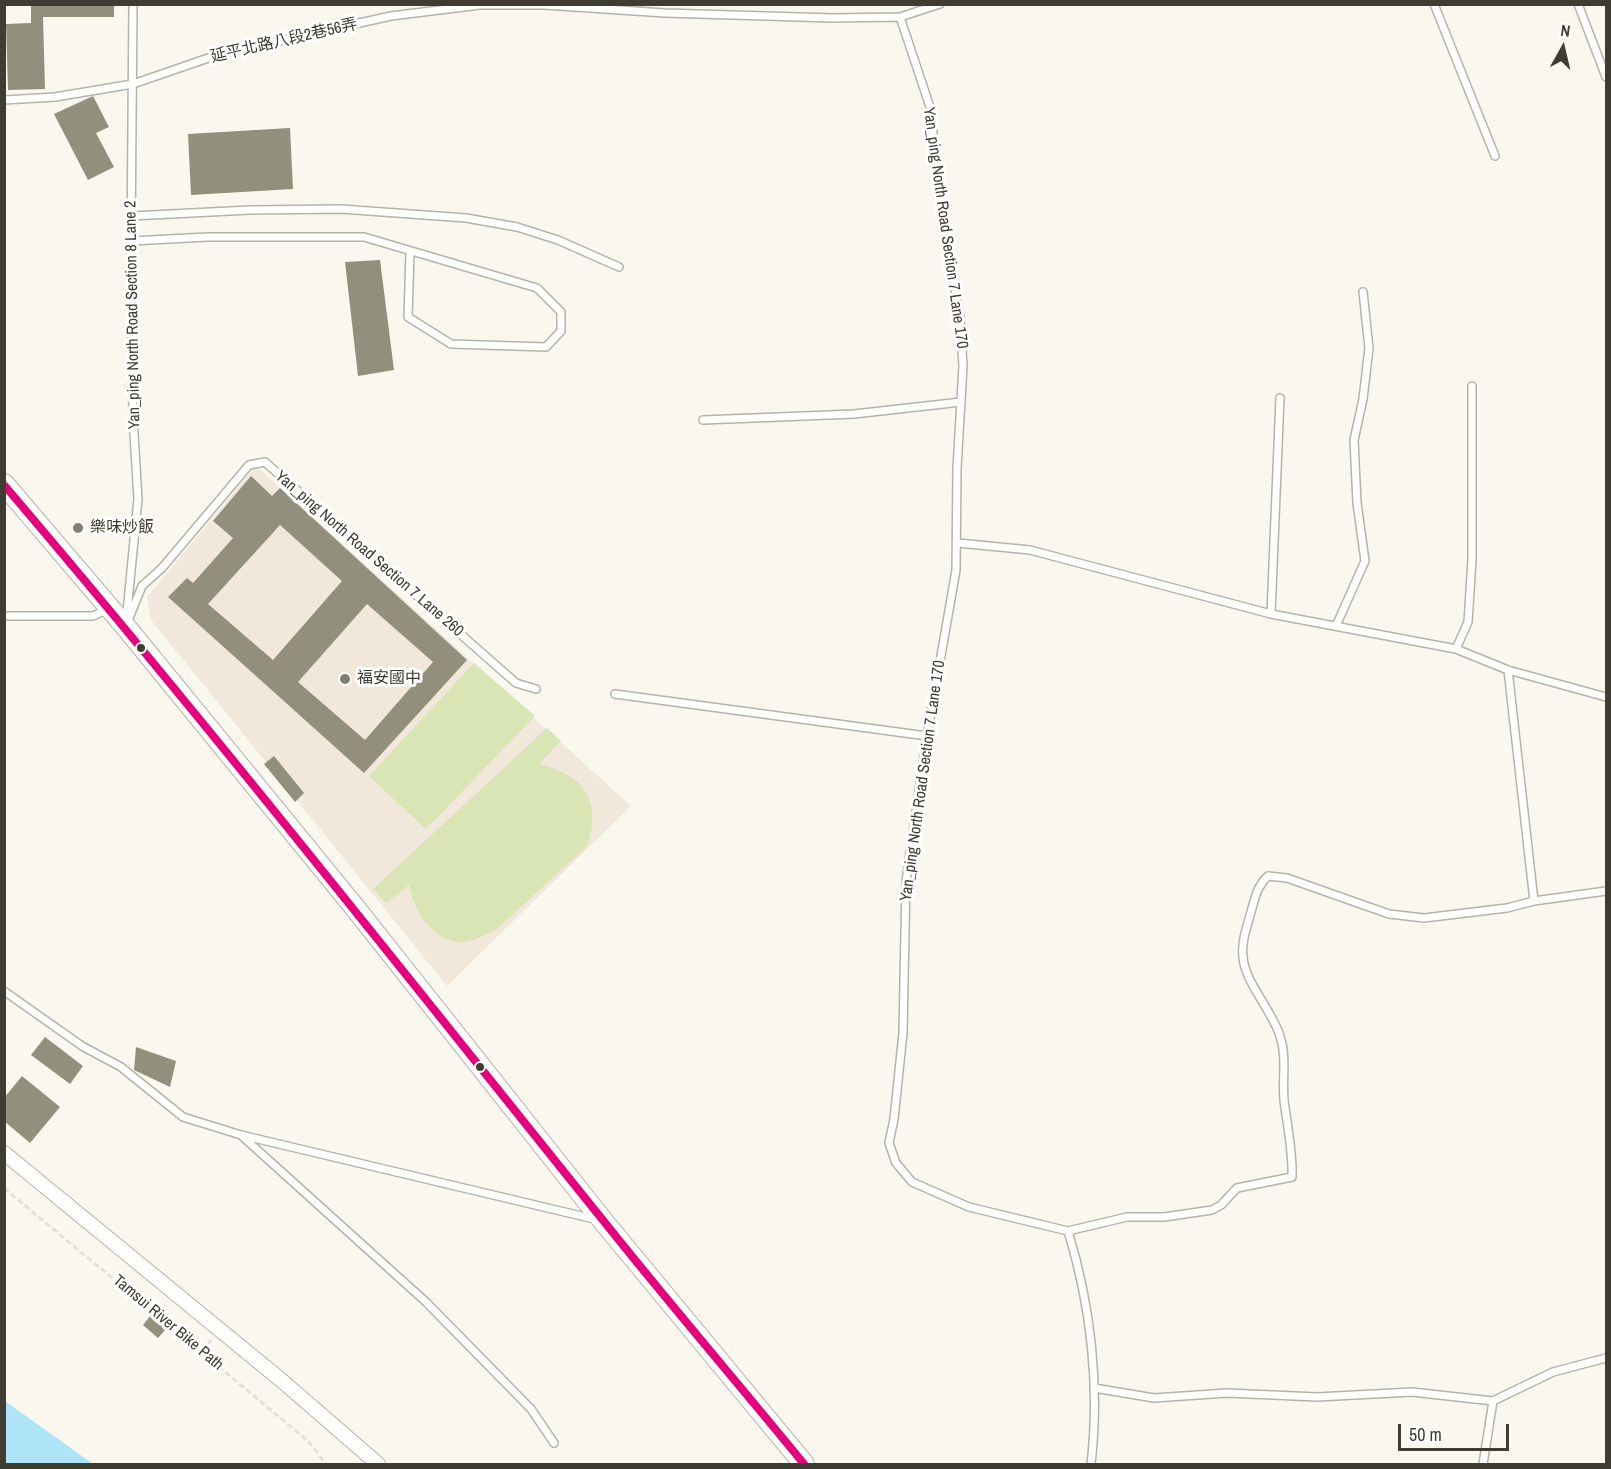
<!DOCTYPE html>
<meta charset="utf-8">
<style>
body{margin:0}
#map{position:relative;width:1611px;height:1469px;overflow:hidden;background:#faf8ee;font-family:"Archivo Narrow",sans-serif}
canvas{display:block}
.frame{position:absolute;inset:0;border:6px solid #3f3d31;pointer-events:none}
.north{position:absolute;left:1533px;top:18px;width:60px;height:60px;-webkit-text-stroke:4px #fff;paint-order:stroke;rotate:8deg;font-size:16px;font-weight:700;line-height:24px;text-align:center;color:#3f3d31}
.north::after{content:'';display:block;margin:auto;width:21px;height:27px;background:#3f3d31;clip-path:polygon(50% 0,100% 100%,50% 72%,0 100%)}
.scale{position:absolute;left:1398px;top:1424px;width:111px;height:27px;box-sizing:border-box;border:3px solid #3f3d31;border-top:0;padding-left:8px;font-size:18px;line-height:21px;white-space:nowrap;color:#3f3d31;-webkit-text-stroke:4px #fff;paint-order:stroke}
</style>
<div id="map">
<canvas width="1611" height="1469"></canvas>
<div class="frame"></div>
<div class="north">N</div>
<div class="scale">50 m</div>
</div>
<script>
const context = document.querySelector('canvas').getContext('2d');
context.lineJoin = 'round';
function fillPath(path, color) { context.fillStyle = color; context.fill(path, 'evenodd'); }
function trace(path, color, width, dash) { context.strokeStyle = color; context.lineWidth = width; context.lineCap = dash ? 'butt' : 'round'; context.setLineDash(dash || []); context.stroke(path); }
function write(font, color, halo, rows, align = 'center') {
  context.font = font + ' "Archivo Narrow","Noto Sans TC",sans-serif'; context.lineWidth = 6; context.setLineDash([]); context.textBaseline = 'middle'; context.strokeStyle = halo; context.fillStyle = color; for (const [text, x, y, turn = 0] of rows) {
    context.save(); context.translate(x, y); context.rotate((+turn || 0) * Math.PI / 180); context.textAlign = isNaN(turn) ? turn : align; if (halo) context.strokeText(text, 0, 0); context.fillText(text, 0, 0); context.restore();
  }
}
const education = new Path2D(`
 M256,466L631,806L447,986L151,620L147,597Z`);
const green = new Path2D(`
 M474,663L535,716L426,829L369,776Z
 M547,728L561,741L539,764C584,775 603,801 587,846L496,930C485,935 473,942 460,942C431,940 414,910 409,885L386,903L373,889Z`);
const water = new Path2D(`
 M5,1401L93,1464H5Z`);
const building = new Path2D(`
 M31,4H114V17H43L45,89L8,90L6,24L31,23Z
 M93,96L109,127L96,133L114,167L88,180L54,114Z
 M290,128L293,189L191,195L188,134Z
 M380,260L394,370L358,376L345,262Z
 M251,476L272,496L280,488L467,660L364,773L168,597L187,578L193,583L233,538L213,521ZM280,525L342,581L273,660L208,604ZM367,604L433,662L365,740L298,682Z
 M274,756L304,793L295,802L264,764Z
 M45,1037L83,1066L70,1084L31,1055Z
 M136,1047L176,1061L170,1087L134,1070Z
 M22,1076L60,1107L30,1143L4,1121V1098Z
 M151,1315L166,1329L158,1338L143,1325Z`);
const path = new Path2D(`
 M4,1188L308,1441L326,1464
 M202,1351L211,1340`);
const lane = new Path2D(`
 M1434,4L1495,156
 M1578,4L1606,77
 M900,17L931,110L937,182L960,318L963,366L957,468L956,570L927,736L906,881L903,1033L894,1119L889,1143L896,1163L912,1182L969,1207L1068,1231C1091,1306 1100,1387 1091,1464
 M4,100L55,97L133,84L220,54L391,16L480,5H544L665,13L833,18L900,17L940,4
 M132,216L250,210L341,209L466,218L517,227L558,240L619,267
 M131,241L207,237H364L537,288L561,312V331L546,347L451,344L408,317L410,252
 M703,420L854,414L961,402
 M958,543L1030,550L1271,614L1456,649L1508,670L1606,697
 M1271,614L1280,398
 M4,616H93L108,609
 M129,618L142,586L162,568L249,465L265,462L516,683L536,689
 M126,622L138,499L133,418L131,241L133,4
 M1336,626L1365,561L1357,503L1354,440L1363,399L1369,348L1363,292
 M1456,649L1468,622L1472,560V386
 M1508,670L1534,901
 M615,694L927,736
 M4,991L82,1046L121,1067L183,1117L241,1135L594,1219
 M243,1137L426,1302L531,1409L554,1443
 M1068,1231L1127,1217H1164L1212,1210L1221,1205L1237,1188L1292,1177C1293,1151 1287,1125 1284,1100C1282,1078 1287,1057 1280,1036C1272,1010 1245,983 1243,957C1241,943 1247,926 1251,912C1255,898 1257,886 1268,876L1287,878L1389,914L1424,918L1507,908L1534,901L1606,891
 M1094,1388L1154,1398L1227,1393L1317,1397L1412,1392L1493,1401L1553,1372L1606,1358
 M1483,1464L1493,1401`);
const street = new Path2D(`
 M4,1153L281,1380L378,1464`);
const secondary = new Path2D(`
 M4,484L125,626L356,909L603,1221L804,1464`);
const bus1 = new Path2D(`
 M4,485C209,725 404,973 602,1219C668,1302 737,1382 804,1464`);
const markers = [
 [78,528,6,"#807e73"],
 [141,648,5,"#3f3d31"],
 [345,679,6,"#807e73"],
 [480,1067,5,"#3f3d31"]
];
const streetNames = [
 ["延平北路八段2巷56弄",284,41,-13],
 ["Yan_ping North Road Section 7 Lane 170",945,228,82],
 ["Yan_ping North Road Section 8 Lane 2",133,315,-91],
 ["Yan_ping North Road Section 7 Lane 260",369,554,41],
 ["Yan_ping North Road Section 7 Lane 170",923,781,-82],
 ["Tamsui River Bike Path",168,1323,40]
];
const poiNames = [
 ["樂味炒飯",90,528],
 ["福安國中",357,679]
];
fillPath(education, '#f1e7db');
fillPath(green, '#dae5b5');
fillPath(water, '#aee4f7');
fillPath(building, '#928f7c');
trace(lane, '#b5b4aa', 10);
trace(street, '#b5b4aa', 16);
trace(secondary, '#b5b4aa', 22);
trace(path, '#e0e0dd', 3, [6, 3]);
trace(lane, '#fefefc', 7);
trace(street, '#fefefc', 14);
trace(secondary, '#fefefc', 20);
trace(bus1, '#e5007d', 8);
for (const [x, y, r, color] of markers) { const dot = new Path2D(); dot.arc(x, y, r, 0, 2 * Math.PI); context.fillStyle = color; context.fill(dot); trace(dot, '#fff', 2); }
write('16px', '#3f3d31', '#fff', streetNames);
write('16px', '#3f3d31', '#fff', poiNames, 'left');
</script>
